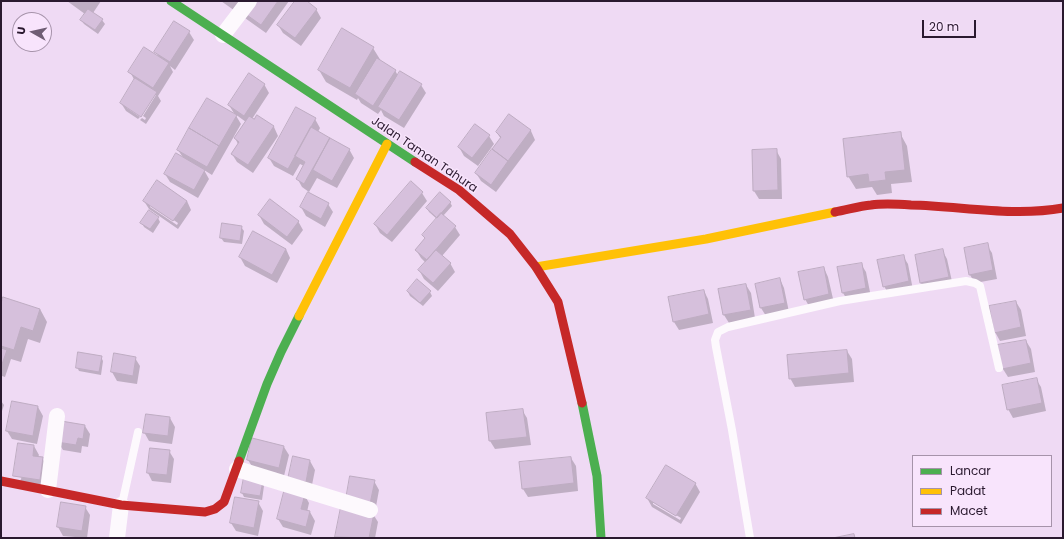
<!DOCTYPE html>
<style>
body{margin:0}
#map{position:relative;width:1064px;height:539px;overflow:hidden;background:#efdaf4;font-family:Poppins,sans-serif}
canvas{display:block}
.frame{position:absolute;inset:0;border:2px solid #2a192f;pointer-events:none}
.legend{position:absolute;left:912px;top:455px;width:140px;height:72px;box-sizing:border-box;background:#f8e4fc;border:1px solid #a693aa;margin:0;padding:5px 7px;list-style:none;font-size:12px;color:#2a192f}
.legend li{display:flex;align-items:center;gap:8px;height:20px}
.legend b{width:20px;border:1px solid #a693aa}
.north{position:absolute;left:12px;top:12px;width:40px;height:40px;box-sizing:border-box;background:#f8e4fc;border:1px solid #a693aa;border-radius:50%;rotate:278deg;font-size:11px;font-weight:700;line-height:16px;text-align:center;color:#2a192f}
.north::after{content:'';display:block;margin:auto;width:14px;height:18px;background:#6f5d74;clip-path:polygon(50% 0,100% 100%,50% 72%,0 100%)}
.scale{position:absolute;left:922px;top:20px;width:54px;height:18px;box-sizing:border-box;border:2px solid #2a192f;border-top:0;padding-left:5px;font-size:12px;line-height:14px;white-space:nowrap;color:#2a192f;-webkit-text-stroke:3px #f8e4fc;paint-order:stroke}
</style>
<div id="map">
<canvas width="1064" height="539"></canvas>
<div class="frame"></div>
<ul class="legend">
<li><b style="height:5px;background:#4caf50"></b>Lancar</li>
<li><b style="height:5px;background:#ffc107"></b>Padat</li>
<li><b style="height:5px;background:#c62828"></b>Macet</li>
</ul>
<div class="north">U</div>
<div class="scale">20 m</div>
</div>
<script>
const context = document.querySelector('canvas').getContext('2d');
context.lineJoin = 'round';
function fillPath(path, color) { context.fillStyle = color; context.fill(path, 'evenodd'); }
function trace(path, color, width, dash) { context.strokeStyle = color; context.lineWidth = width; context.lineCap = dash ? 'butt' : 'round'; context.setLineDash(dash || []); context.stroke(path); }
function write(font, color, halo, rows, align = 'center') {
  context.font = font + ' Poppins,sans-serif'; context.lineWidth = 3; context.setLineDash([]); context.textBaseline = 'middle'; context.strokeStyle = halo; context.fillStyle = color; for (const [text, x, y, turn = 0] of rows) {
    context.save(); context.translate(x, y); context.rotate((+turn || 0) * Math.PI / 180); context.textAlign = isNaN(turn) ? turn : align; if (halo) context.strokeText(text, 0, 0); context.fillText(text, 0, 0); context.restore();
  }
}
const shadow = new Path2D(`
 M67,1H101L93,13L102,20L105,24L98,34L84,24L81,20L85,14Z
 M221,1H289L266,33Z
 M296,1H305L316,9L321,18L301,46L283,33L278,25Z
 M189,32L194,40L175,70L170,66L173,72L158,96L161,101L146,124L140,120L142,118L145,120L146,118L143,116L156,95L127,106V108L140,117L138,119L126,111L121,103L135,81L130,72L159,57L156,52Z
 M373,48L381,61L395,70L398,76L421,85L426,93L404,128L384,116L381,110L378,114L361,103L358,98L357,100L326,82L319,70Z
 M264,84L269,93L252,119L255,120L257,116L274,127L278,136L253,173L237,162L232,154L238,144L235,138L246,122L235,114L241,124L212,175L204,170L209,179L198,198L170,182L165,174L184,159L178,150L235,115L229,105Z
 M510,115L531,131L535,140L496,192L481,181L476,173L501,139L497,133Z
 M315,119L320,128L318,132L349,149L354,158L337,188L317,178L309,192L302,187L297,178L304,166L300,164L293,176L274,166L269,158Z
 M900,133L907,146L912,182L891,184L892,193L877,195L872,187L856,189L848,176Z
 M489,136L494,144L478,166L464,156L459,147Z
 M776,150L781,159L782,199H759L754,191Z
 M422,193L427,201L392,242L380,233L375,224Z
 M144,201H187L191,210L178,229L149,209ZM150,204L178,223L177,225L150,207Z
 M450,202L452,206L443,216L455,227L460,235L442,256L450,263L455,272L438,291L424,279L419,270L426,263L421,258L416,250L426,239L437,219L429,212L427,208Z
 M328,204L333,212L325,227L306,216L301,207Z
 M259,215L298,221L303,230L292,245L264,224Z
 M158,218L160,222L153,233L144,227L142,223Z
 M241,227L244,231L242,244L224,242L221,238Z
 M253,232L286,249L290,258L277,283L245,266L240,257Z
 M987,245L992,253L997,279L975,283L970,275Z
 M942,250L947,259L953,286L926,291L921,283L916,256Z
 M903,256L908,264L913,290L889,295L884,286Z
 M861,264L866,272L871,297L848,301L843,293L838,268Z
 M824,268L828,277L834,303L810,308L805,299Z
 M780,279L784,288L789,312L766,316L761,308L756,284Z
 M746,285L751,293L755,318L729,323L724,315L719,290Z
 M704,291L708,299L713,323L679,330L674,322Z
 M408,292H430L432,296L423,306L410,296Z
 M1016,302L1021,310L1026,336L1000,341L995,332Z
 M1,308L40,309L47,322L40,343L28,339L21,362L11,359L5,377L2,376L1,377Z
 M1026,341L1031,349L1035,372L1008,377L1003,369L998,346Z
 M847,351L852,359L854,382L795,387L790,378Z
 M101,357L103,361L101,375L79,371L77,367Z
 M135,358L140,366L137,384L117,381L112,372Z
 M1036,379L1041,387L1046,411L1013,418L1008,409Z
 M1,401L4,405L1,414Z
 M38,407L43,416L37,444L12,439L7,431Z
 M522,410L527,418L531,445L495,449L490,441L487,414Z
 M170,418L175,427L172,444L149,441L144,432Z
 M85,426L90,434L88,447L82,446L81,453L63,450L58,442Z
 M34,446L39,455L38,457L42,458L47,466L44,488L19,484Z
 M284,447L289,455L284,476L253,468L248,460Z
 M169,451L174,459L171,483L152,481L148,473Z
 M571,458L576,466L578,491L528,497L523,489Z
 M310,461L315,470L311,490L294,487Z
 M374,481L379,490L375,512L352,508Z
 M262,482L264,486L262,500L244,497L242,493Z
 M695,483L700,492L681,524L652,507L647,498ZM653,501L681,518L680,520L653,504Z
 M304,494L309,503L307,512H310L315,521L311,535L283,527L278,519Z
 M258,502L263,511L258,536L236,531L231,523Z
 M62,503L85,507L90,515L87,538L63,536L58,527Z
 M373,514L378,522L375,538H337L336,537Z`);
const building = new Path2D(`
 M246,1H278L261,25L240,10Z
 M295,1H307L317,9L295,38L277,25Z
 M88,9L103,19L95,30L80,20Z
 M174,21L190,31L170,62L154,52Z
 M342,28L374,47L350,88L318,70Z
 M144,47L169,63L153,88L128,72Z
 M377,58L396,70L373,106L355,94Z
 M400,71L422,84L399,120L378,107Z
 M249,73L265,84L244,116L228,105Z
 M135,78L157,92L141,117L120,103Z
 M207,98L237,115L219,146L189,128Z
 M296,107L316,118L288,169L268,158Z
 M509,114L531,130L508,161L492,149L501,137L496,132Z
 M257,115L274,126L248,165L231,154L239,142L234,138L249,116L254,119Z
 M475,124L490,135L472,158L458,147Z
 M311,127L330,138L304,184L296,179L305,162L295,156Z
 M189,128L219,146L207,167L177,150Z
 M901,132L905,170L885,172L886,180L869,182L868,174L847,177L843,139Z
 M330,138L350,149L332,181L313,170Z
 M492,149L508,161L491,185L475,173Z
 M777,149L778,190L753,191L752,150Z
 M176,153L205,170L194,190L164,174Z
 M157,180L187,201L173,221L143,201Z
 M411,181L423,192L387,235L374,224Z
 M308,192L329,203L321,219L300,207Z
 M440,192L451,202L437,218L426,208Z
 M270,199L299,221L287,237L258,215Z
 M149,210L159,217L150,229L140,223Z
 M441,213L456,226L427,260L415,250L425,238L422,235Z
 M222,223L242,226L240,241L220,238Z
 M253,231L286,249L272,275L239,257Z
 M988,243L993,270L969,275L964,248Z
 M943,249L949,277L920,283L915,255Z
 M436,250L451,263L433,283L418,270Z
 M904,255L909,281L883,287L877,260Z
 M862,263L866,288L842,293L837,267Z
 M824,267L829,294L804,300L798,272Z
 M780,278L785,303L760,308L755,284Z
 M417,279L431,291L420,303L407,291Z
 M746,284L751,310L723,315L718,289Z
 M704,290L709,314L673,322L668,297Z
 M3,297L40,309L33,331L21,327L14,350L1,346V304Z
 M1016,301L1021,327L994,333L989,306Z
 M1026,340L1031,363L1002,369L997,345Z
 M1,348L7,350L1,367Z
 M847,350L849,373L789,379L787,355Z
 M78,352L102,356L99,372L76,368Z
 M114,353L136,357L133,376L111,372Z
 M1037,378L1042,403L1007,410L1002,385Z
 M12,401L38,406L33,436L6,431Z
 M523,409L527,437L489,441L486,413Z
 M146,414L170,417L168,436L143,433Z
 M61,421L85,425L83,439L78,438L76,445L57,442Z
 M252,438L284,446L279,468L247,460Z
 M18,443L34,445L33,456L43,457L40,480L13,476Z
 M150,448L170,450L167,475L147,473Z
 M293,456L310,460L306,482L288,479Z
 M571,457L574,483L522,489L519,462Z
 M666,465L696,483L676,516L646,498Z
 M350,476L375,480L370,504L346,499Z
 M244,477L263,481L260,496L241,493Z
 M285,488L305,494L301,509L310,511L306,527L277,519Z
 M235,497L259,501L254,528L230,523Z
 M61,502L86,506L82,531L57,527Z
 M341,507L374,513L369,538L335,537Z
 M854,534L855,538H833Z`);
const lane = new Path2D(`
 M122,504L138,432
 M750,538L732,430L716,347L715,340L718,332L728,327L840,301L966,281L975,283L980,286L999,368`);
const street = new Path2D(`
 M223,35L249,1
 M237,469L370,510
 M48,490L57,416
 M117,538L121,505`);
const fast = new Path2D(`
 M171,1L415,162
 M582,403L597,476L601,538
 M239,461L267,384L281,352L299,316`);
const slow = new Path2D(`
 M536,267L706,239L835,212
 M299,316L387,144`);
const jam = new Path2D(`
 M415,162L459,190L510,234L536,267L558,302L582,403
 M835,212C847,210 859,206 871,205C884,203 898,204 911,205C961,206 1013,217 1063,208
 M1,481L121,505L205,512L215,509L224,502L239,461`);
const streetNames = [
 ["Jalan Taman Tahura",424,155,34]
];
fillPath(shadow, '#0003');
fillPath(building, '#d6c0dc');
trace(building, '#beacc2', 1);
trace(lane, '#fdf9fd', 8);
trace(street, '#fdf9fd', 16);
trace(fast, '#4caf50', 9);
trace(slow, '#ffc107', 9);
trace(jam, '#c62828', 9);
write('12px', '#2a192f', '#f8e4fc', streetNames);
</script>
